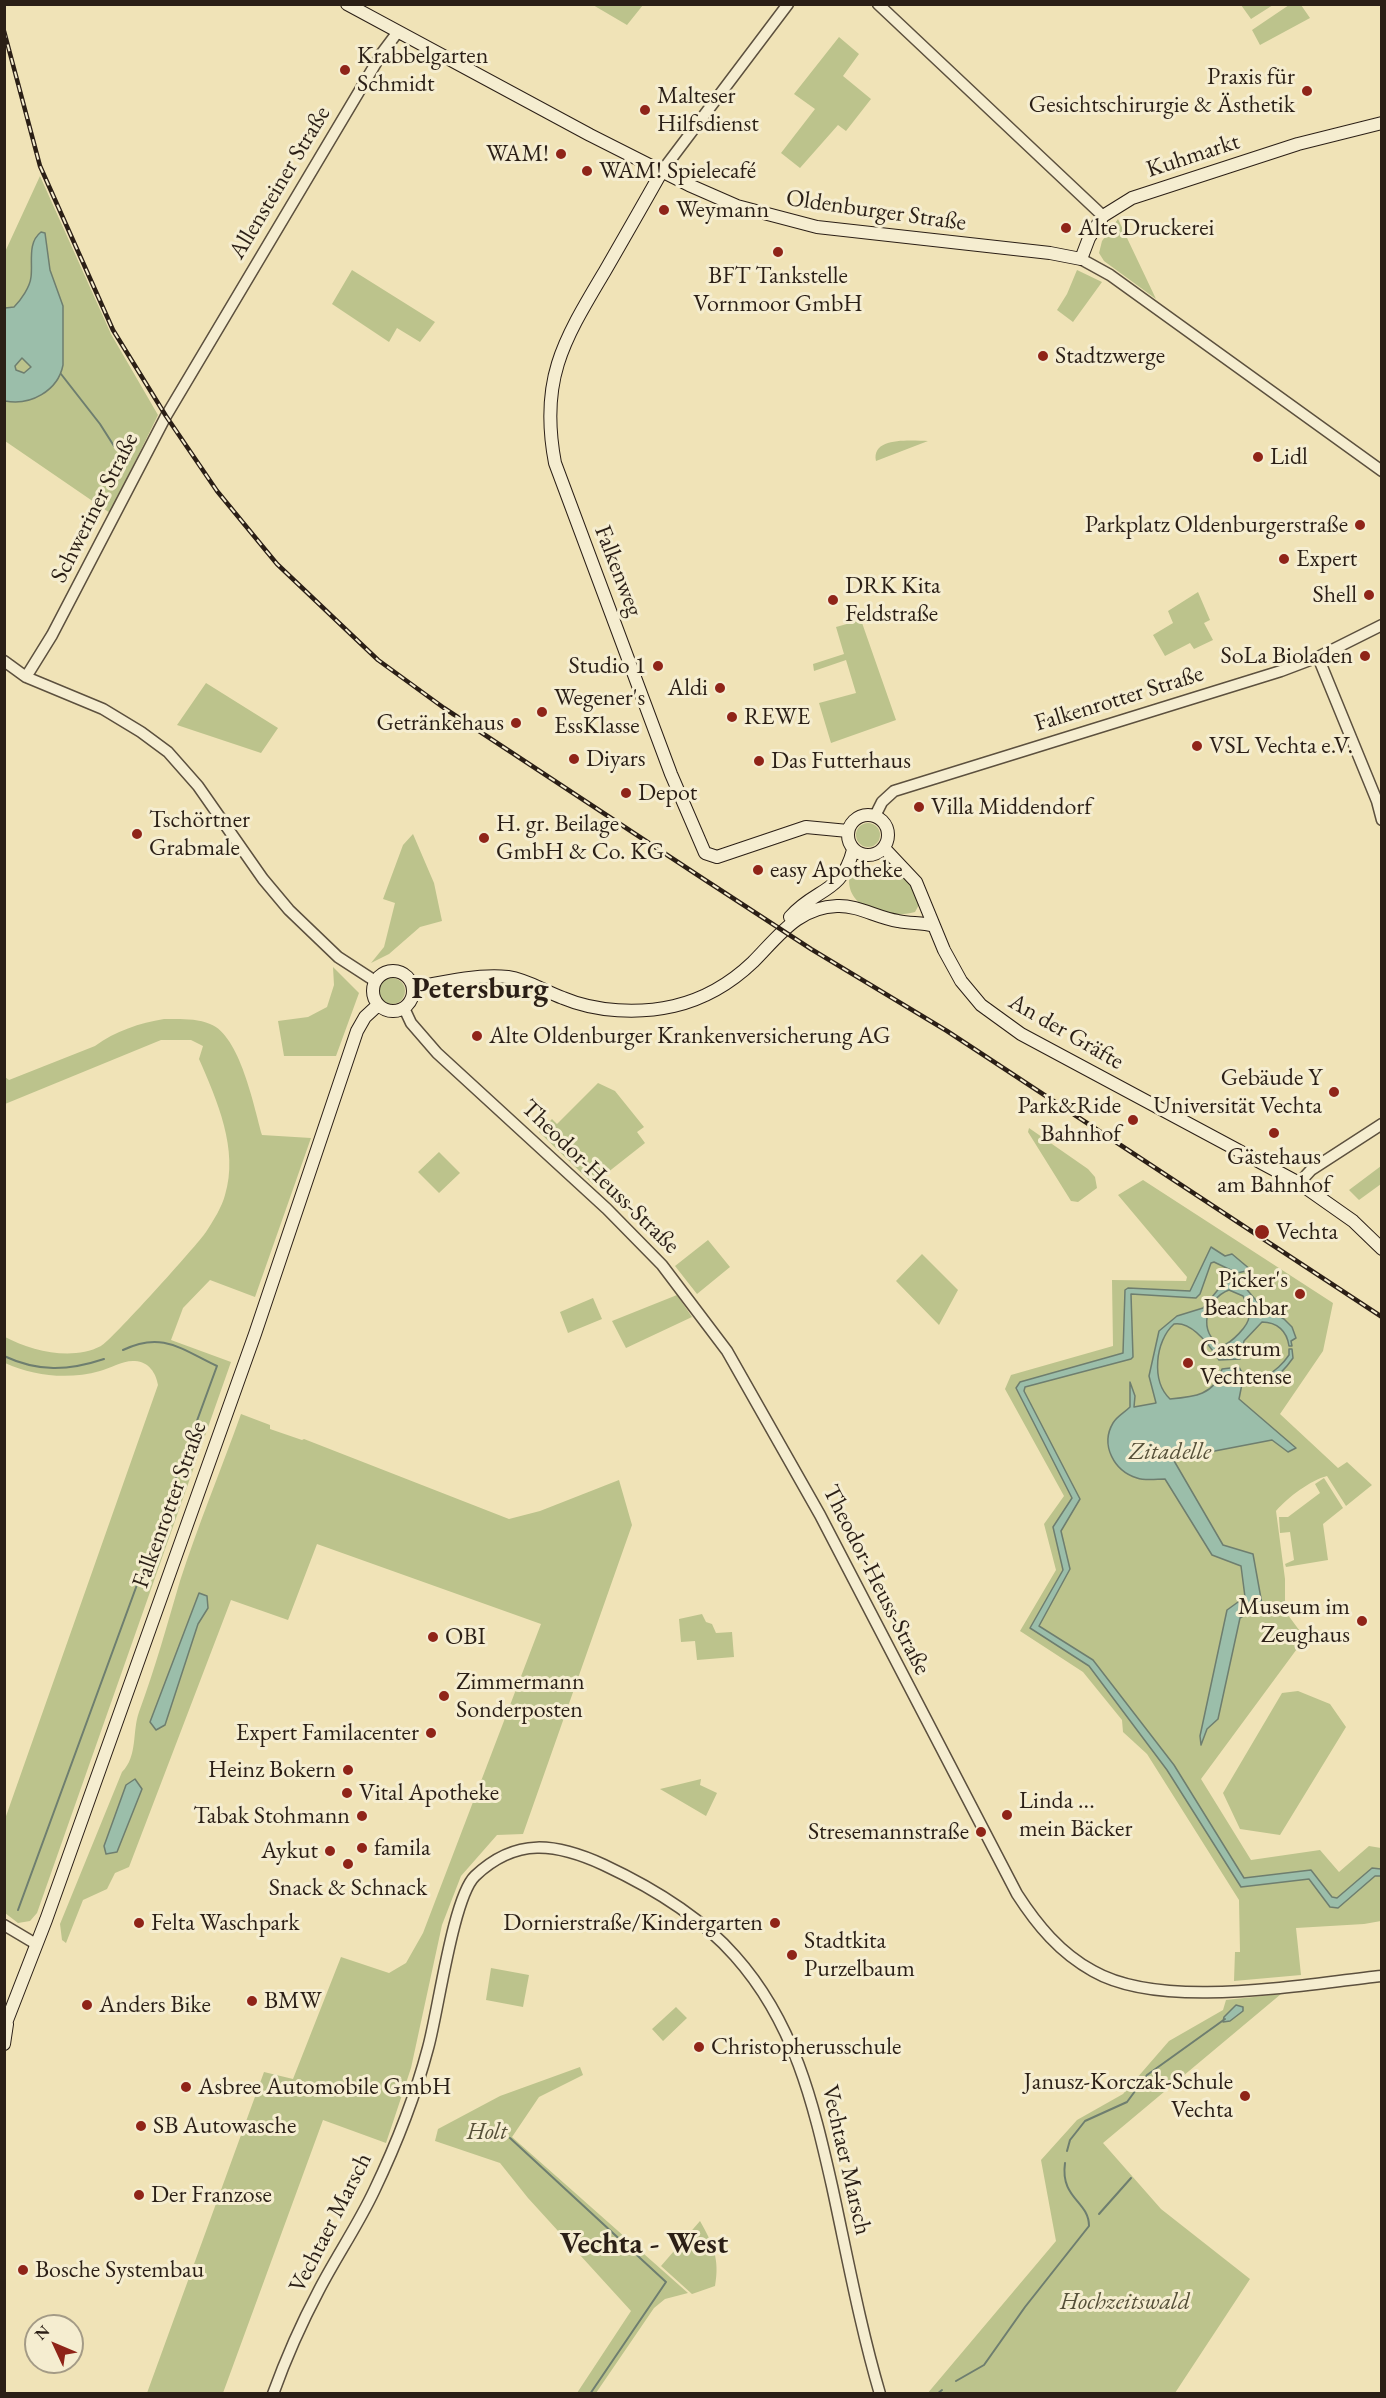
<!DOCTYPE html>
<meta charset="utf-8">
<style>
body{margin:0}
#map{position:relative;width:1386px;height:2398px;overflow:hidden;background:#f0e3b7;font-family:"EB Garamond",serif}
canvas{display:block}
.frame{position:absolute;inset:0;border:6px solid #2b1f16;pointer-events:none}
.north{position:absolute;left:24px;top:2314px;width:60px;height:60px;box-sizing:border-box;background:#f5edd0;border:2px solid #a49b86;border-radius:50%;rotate:314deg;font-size:16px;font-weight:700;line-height:24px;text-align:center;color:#2b1f16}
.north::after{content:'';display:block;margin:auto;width:21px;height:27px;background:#8f2418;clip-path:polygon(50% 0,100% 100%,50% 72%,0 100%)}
</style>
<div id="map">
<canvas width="1386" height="2398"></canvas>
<div class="frame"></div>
<div class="north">N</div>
</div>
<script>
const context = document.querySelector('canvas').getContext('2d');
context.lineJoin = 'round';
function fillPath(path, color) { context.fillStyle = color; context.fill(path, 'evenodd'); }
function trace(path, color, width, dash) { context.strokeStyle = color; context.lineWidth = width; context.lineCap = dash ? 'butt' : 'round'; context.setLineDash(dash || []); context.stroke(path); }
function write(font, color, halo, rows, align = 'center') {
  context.font = font + ' "EB Garamond",serif'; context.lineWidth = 6; context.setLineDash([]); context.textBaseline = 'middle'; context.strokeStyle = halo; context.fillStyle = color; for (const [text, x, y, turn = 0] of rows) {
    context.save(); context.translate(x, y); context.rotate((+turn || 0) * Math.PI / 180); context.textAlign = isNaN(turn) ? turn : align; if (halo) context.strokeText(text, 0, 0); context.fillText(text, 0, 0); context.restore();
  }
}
const green = new Path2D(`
 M593,5L643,4V5L627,25Z
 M1241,5H1273L1251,19Z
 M1289,5H1301L1310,18L1260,45L1252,30Z
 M839,37L859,54L843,76L871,99L846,131L838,125L800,168L781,153L815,109L794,94Z
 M40,176L111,334L158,415L110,513L5,441V252Z
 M1118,219L1156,299L1104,261L1099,253L1102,241Z
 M352,270L435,322L420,342L397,328L389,342L332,304Z
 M1077,270L1102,282L1073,322L1057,310L1067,294Z
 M928,441L876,461C871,436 913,441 928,441Z
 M1198,592L1210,620L1204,623L1213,640L1194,649L1190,643L1165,656L1153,635L1173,623L1168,611Z
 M861,620L896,720L831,743L819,703L856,693L846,660L814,671L813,664L844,654L836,627Z
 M206,683L278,728L261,753L177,725Z
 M856 835a12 12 0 1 1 24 0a12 12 0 1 1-24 0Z
 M413,834L434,883L442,921L420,927L389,954L371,963L384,947L395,903L383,899L403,845Z
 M890,860L912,887L920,903L915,912C884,921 835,905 853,865C866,869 878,869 890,860Z
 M333,967L359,993L336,1056H284L278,1021L308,1017L327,1007L334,985Z
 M379 991a13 13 0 1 1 26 0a13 13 0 1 1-26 0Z
 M164,1019C179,1019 196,1018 210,1024C240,1035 254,1107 262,1135L311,1138L255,1297L210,1280L183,1308L171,1340L231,1362L37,1913L30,1921L18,1923L5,1913V1819L158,1385C156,1373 149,1362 135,1361C123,1360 111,1368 100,1371C68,1380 34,1376 5,1363V1337C32,1351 72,1361 101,1346C110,1342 198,1244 206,1232C213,1221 222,1207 225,1195C239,1150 217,1100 199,1059L203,1046L191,1040H161L5,1104V1077L9,1080L95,1046C115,1031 140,1023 164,1019Z
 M598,1083L615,1091L644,1127L637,1132L645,1143L593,1184L539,1132L552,1119L557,1124Z
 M1029,1128L1088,1169L1095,1177L1097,1188L1078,1202L1071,1201L1028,1132Z
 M439,1152L460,1173L439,1193L418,1172Z
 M1381,1166V1184L1359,1200L1349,1190Z
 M1143,1180L1333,1303L1323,1351L1280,1414L1338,1468L1347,1462L1372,1485L1346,1506L1327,1476C1311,1480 1288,1497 1276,1511L1285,1579V1611L1305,1638L1201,1779L1251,1860L1320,1850L1339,1872L1369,1846L1381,1848V1921L1364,1924L1296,1928L1301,1975L1234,1981L1235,1952H1240L1239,1900L1147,1754L1123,1732L1122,1720L1083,1672L1020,1631L1056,1570L1044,1524L1064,1496L1005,1389L1011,1375L1113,1346L1112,1280L1186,1281L1187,1277L1118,1195Z
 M708,1240L730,1267L697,1294L675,1266Z
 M922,1254L958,1290L939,1325L896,1281Z
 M677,1295L692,1317L626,1348L612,1321Z
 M593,1298L602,1319L568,1333L560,1312Z
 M241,1414L270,1425V1429L302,1440L304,1439L509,1519L540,1511L619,1480L632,1525L523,1834L497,1835L461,1876L442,1925L411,2068L386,2143L323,2120L223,2393H147L264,2072L293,2079L341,1957L389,1973L406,1963L423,1933L541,1624L317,1544L288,1620L231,1600L129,1867L115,1873L107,1889L83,1900L66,1943L62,1940L60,1924L122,1772C138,1756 132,1731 139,1712C155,1669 167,1625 180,1581C198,1525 221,1470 241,1414Z
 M1324,1478L1343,1508L1323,1524L1328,1560L1286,1567L1285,1564L1294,1560L1290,1532L1280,1533L1279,1517H1288L1320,1493L1315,1484Z
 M702,1614L706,1622L712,1624L716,1633L732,1632L734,1657L697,1660L695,1641L681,1642L679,1619Z
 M1298,1691L1330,1704L1346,1727L1280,1835L1240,1829L1223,1793L1282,1693Z
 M701,1779L700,1785L717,1793L706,1816L660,1789Z
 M491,1968L529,1975L523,2007L486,2000Z
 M1281,1994L1103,2143L1161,2209L1250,2279L1175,2393L927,2394L1056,2241L1041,2160L1077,2120L1123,2094L1169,2041L1223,2010L1226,2000Z
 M676,2007L687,2018L663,2041L652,2029Z
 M580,2067L583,2075L539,2097L512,2137L688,2293L665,2299L654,2308L596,2393H577L631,2311L528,2198L500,2163L435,2141L438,2129L500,2096Z
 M700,2221C713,2244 720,2259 715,2286L692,2294L661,2266Z`);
const water = new Path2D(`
 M41,232L45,233L50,270L63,306V365C58,391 30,406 5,401V308L14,307C21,300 30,287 31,277C33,262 27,243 41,232ZM22,358L31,367L24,373L16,370L15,366Z
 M1211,1247L1225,1256L1232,1254L1251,1270L1237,1273L1214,1262L1211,1263L1200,1294L1196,1298L1131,1294L1133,1357L1131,1359L1025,1387L1024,1391L1080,1499L1061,1531L1070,1569L1039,1626L1093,1660L1174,1765L1244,1878L1311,1870L1332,1897L1337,1898L1372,1868L1381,1869V1876H1375L1338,1908L1330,1907L1309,1879L1241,1887L1167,1770L1089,1666L1030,1628L1063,1570L1053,1527L1072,1498L1016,1388L1020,1382L1123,1353L1125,1290L1128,1288L1190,1291Z
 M1230,1282L1243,1285L1260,1305L1284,1319L1292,1327L1296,1338L1291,1341L1292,1346H1289C1287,1331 1277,1322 1262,1322L1244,1341L1240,1359L1219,1360C1210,1346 1192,1321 1174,1324C1155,1341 1151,1381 1170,1399C1194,1397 1215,1395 1222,1369L1239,1367C1251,1394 1279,1370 1289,1355V1349H1292L1293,1358C1279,1378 1267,1386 1242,1384L1239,1399L1296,1448L1288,1452L1272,1440L1173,1459L1223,1545L1253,1554L1262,1604L1240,1618L1218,1719L1207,1729L1201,1745L1200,1736L1227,1610L1245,1597L1241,1566L1212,1555L1165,1479C1157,1479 1145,1481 1137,1478C1114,1471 1100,1445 1113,1423C1117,1416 1124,1413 1130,1407V1382L1135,1396L1134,1407L1156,1403L1149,1376L1159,1331L1177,1316L1203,1308L1221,1286ZM1229,1290L1243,1296C1246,1302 1250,1310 1249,1316C1249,1326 1231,1343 1222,1346C1197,1334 1205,1299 1229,1290Z
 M199,1593L207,1596L208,1608L198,1624L165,1725L156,1730L150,1722Z
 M135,1779L142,1789L117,1852L106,1854L104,1846L126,1785Z
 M1236,2005L1243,2007V2011L1230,2021L1223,2022L1224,2017Z`);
const stream = new Path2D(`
 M61,374L100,424L114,446
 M4,1356C38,1372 68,1371 104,1359
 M18,1910L217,1366C181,1349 162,1331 123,1350
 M510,2138L666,2282L590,2394
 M1067,2151L1070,2140L1085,2121L1127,2102L1147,2075L1225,2019
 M1099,2214L1131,2178
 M956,2381L984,2365L1025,2307L1089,2226C1089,2201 1060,2199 1065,2163
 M937,2394L942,2390`);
const tertiary = new Path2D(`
 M878,4L1103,216
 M662,171L788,4
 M1081,259L1110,275L1382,471
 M1318,657L1377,801L1382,820
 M4,661L26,677L103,709L141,732L168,752L198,786L263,879L289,910L338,957L375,981
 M26,677L52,635L166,416L382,53L397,33
 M875,816L882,802L894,791L1281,671L1318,657L1382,625
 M404,1008L411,1023L437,1053L607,1209L662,1265L727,1351L820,1515L1017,1894C1037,1925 1060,1953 1093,1971C1163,2011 1302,1984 1382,1976
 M1299,1183L1311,1170L1382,1124
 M4,1925L36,1944
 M273,2394C286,2358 301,2324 319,2290C336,2257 358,2225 374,2191C396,2145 415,2097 428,2048C438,2013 453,1897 475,1876C516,1837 556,1843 604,1865C651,1887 700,1916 735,1956C794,2022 813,2102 832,2186C847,2255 860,2326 880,2394`);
const secondary = new Path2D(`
 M347,4L590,135L689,185L737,206L817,227L1050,253L1081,259L1089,238L1103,216L1132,198L1298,144L1382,123
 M662,171C643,205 624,238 605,271C564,340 539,379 555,463L671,774L705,853L717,857L806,827L848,831
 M848 835a20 20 0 1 1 40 0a20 20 0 1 1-40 0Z
 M884,848L916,882L944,950L961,981L981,1005L1021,1034L1299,1183L1353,1221L1382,1249
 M790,917C815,888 842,894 853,850
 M373 991a20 20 0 1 1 40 0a20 20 0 1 1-40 0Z
 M413,988C443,982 477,974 508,977C528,980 544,991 563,998C596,1012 639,1014 674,1006C704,999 731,983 753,962C778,937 798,907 837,906C858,905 877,918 898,921C911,924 922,922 934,926
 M4,2028L46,1920L255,1334L357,1031L365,1017L378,1005
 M4,2044L7,2024`);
const rail = new Path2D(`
 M4,31L40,166L113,330L166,416L217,491L277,564L378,660L444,708L699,876L811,949L947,1031L1382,1317`);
const markers = [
 [345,70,6,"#8f2418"],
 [1307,91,6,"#8f2418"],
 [645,110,6,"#8f2418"],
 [561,154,6,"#8f2418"],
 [587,171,6,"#8f2418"],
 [664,210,6,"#8f2418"],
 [1066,228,6,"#8f2418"],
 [778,252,6,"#8f2418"],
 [1043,356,6,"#8f2418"],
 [1258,457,6,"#8f2418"],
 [1360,525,6,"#8f2418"],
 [1284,559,6,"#8f2418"],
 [1369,595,6,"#8f2418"],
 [833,600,6,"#8f2418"],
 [1365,656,6,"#8f2418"],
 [658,666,6,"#8f2418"],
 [720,688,6,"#8f2418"],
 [542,712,6,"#8f2418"],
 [732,717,6,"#8f2418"],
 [516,723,6,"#8f2418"],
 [1197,746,6,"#8f2418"],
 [574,759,6,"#8f2418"],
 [759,761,6,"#8f2418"],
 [626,793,6,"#8f2418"],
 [919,807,6,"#8f2418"],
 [137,834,6,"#8f2418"],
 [484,838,6,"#8f2418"],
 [758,870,6,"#8f2418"],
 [477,1036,6,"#8f2418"],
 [1334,1092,6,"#8f2418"],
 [1133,1120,6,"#8f2418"],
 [1274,1133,6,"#8f2418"],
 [1262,1232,8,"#8f2418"],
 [1300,1294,6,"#8f2418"],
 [1188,1363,6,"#8f2418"],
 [1362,1621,6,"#8f2418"],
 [433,1637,6,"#8f2418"],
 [444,1696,6,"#8f2418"],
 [431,1733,6,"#8f2418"],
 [348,1770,6,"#8f2418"],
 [347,1793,6,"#8f2418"],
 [1007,1815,6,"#8f2418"],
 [362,1816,6,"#8f2418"],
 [981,1832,6,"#8f2418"],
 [362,1848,6,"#8f2418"],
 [330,1851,6,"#8f2418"],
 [348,1864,6,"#8f2418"],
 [139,1923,6,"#8f2418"],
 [775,1923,6,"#8f2418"],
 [792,1955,6,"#8f2418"],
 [252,2001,6,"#8f2418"],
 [87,2005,6,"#8f2418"],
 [699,2047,6,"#8f2418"],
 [186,2087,6,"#8f2418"],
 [1245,2096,6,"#8f2418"],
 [141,2126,6,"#8f2418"],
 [139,2195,6,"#8f2418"],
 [23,2270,6,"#8f2418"]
];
const poiNames = [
 ["Krabbelgarten",357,56],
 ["Schmidt",357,84],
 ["Praxis für",1295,77,"right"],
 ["Gesichtschirurgie & Ästhetik",1295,105,"right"],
 ["Malteser",657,96],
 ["Hilfsdienst",657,124],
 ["WAM!",549,154,"right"],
 ["WAM! Spielecafé",599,171],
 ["Weymann",676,210],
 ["Alte Druckerei",1078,228],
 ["BFT Tankstelle",778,276,"center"],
 ["Vornmoor GmbH",778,304,"center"],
 ["Stadtzwerge",1055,356],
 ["Lidl",1270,457],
 ["Parkplatz Oldenburgerstraße",1348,525,"right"],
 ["Expert",1296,559],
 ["DRK Kita",845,586],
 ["Feldstraße",845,614],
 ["Shell",1357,595,"right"],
 ["SoLa Bioladen",1353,656,"right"],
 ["Studio 1",646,666,"right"],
 ["Aldi",708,688,"right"],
 ["Wegener's",554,698],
 ["EssKlasse",554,726],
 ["REWE",744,717],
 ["Getränkehaus",504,723,"right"],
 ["VSL Vechta e.V.",1209,746],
 ["Diyars",586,759],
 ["Das Futterhaus",771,761],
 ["Depot",638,793],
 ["Villa Middendorf",931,807],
 ["Tschörtner",149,820],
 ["Grabmale",149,848],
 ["H. gr. Beilage",496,824],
 ["GmbH & Co. KG",496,852],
 ["easy Apotheke",770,870],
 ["Alte Oldenburger Krankenversicherung AG",489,1036],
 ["Gebäude Y",1322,1078,"right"],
 ["Universität Vechta",1322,1106,"right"],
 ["Park&Ride",1121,1106,"right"],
 ["Bahnhof",1121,1134,"right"],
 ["Gästehaus",1274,1157,"center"],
 ["am Bahnhof",1274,1185,"center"],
 ["Vechta",1276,1232],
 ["Picker's",1288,1280,"right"],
 ["Beachbar",1288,1308,"right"],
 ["Castrum",1200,1349],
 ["Vechtense",1200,1377],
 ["Museum im",1350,1607,"right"],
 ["Zeughaus",1350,1635,"right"],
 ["OBI",445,1637],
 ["Zimmermann",456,1682],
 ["Sonderposten",456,1710],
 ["Expert Familacenter",419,1733,"right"],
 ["Heinz Bokern",336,1770,"right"],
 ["Vital Apotheke",359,1793],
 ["Linda ...",1019,1801],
 ["mein Bäcker",1019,1829],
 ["Tabak Stohmann",350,1816,"right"],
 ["Stresemannstraße",969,1832,"right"],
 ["famila",374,1848],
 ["Aykut",318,1851,"right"],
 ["Snack & Schnack",348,1888,"center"],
 ["Felta Waschpark",151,1923],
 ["Dornierstraße/Kindergarten",763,1923,"right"],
 ["Stadtkita",804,1941],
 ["Purzelbaum",804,1969],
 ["BMW",264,2001],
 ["Anders Bike",99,2005],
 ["Christopherusschule",711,2047],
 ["Janusz-Korczak-Schule",1233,2082,"right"],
 ["Vechta",1233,2110,"right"],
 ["Asbree Automobile GmbH",198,2087],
 ["SB Autowasche",153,2126],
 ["Der Franzose",151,2195],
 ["Bosche Systembau",35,2270]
];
const streetNames = [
 ["Kuhmarkt",1193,156,-18],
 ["Allensteiner Straße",280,183,-59],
 ["Oldenburger Straße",876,211,8],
 ["Schweriner Straße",95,508,-63],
 ["Falkenweg",618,571,69],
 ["Falkenrotter Straße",1119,699,-17],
 ["An der Gräfte",1066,1032,30],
 ["Theodor-Heuss-Straße",600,1177,44],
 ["Falkenrotter Straße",170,1505,-70],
 ["Theodor-Heuss-Straße",876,1580,63],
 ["Vechtaer Marsch",846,2160,77],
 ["Vechtaer Marsch",331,2223,-63]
];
const parkNames = [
 ["Zitadelle",1170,1452],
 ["Holt",487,2132],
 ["Hochzeitswald",1125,2302]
];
const districtNames = [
 ["Petersburg",480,990],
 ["Vechta - West",644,2245]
];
fillPath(green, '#bcc38c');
fillPath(water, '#9bbeaa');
trace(water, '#6e7e6f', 1.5);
trace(stream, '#6e7e6f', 2);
trace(tertiary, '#5c503e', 13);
trace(secondary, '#2b1f16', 14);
trace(tertiary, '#f5edd0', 10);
trace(secondary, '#f5edd0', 12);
trace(rail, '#2b1f16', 4.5);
trace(rail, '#f5edd0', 2, [7]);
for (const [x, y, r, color] of markers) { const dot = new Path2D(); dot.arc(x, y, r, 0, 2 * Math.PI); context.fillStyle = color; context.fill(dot); trace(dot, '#f5edd0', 2); }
write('24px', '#2b1f16', '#f5edd0', poiNames, 'left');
write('24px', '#2b1f16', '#f5edd0', streetNames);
write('italic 24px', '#565039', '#f5edd0', parkNames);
write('bold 30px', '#2b1f16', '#f5edd0', districtNames);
</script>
